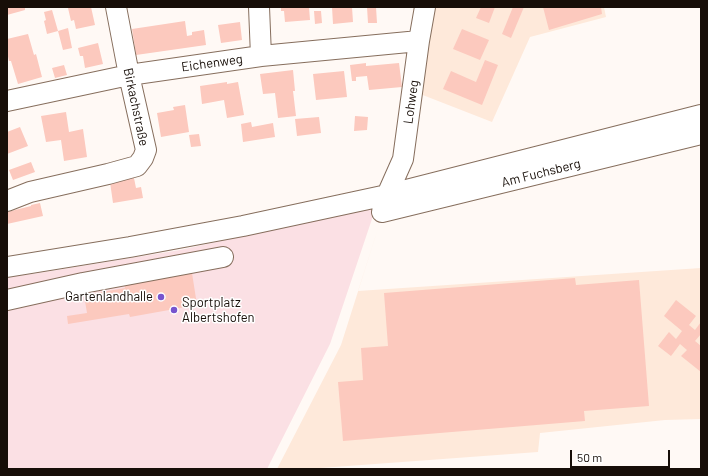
<!DOCTYPE html>
<meta charset="utf-8">
<style>
body{margin:0}
#map{position:relative;width:708px;height:476px;overflow:hidden;background:#fff9f5;font-family:Barlow,sans-serif}
canvas{display:block}
.frame{position:absolute;inset:0;border:8px solid #170e08;pointer-events:none}
.scale{position:absolute;left:570px;top:450px;width:100px;height:18px;box-sizing:border-box;border:2px solid #170e08;border-top:0;padding-left:5px;font-size:12px;line-height:14px;white-space:nowrap;color:#170e08;-webkit-text-stroke:3px #fff;paint-order:stroke}
</style>
<div id="map">
<canvas width="708" height="476"></canvas>
<div class="frame"></div>
<div class="scale">50 m</div>
</div>
<script>
const context = document.querySelector('canvas').getContext('2d');
context.lineJoin = 'round';
function fillPath(path, color) { context.fillStyle = color; context.fill(path, 'evenodd'); }
function trace(path, color, width, dash) { context.strokeStyle = color; context.lineWidth = width; context.lineCap = dash ? 'butt' : 'round'; context.setLineDash(dash || []); context.stroke(path); }
function write(font, color, halo, rows, align = 'center') {
  context.font = font + ' Barlow,sans-serif'; context.lineWidth = 3; context.setLineDash([]); context.textBaseline = 'middle'; context.strokeStyle = halo; context.fillStyle = color; for (const [text, x, y, turn = 0] of rows) {
    context.save(); context.translate(x, y); context.rotate((+turn || 0) * Math.PI / 180); context.textAlign = isNaN(turn) ? turn : align; if (halo) context.strokeText(text, 0, 0); context.fillText(text, 0, 0); context.restore();
  }
}
const built = new Path2D(`
 M429,7H604L606,17L530,37L492,122L415,92L382,216L358,291L701,268V419L665,420L540,433L538,452L307,469H277L341,345L382,216Z`);
const green = new Path2D(`
 M376,207L330,344L267,469H7V277L39,273L180,250Z`);
const building = new Path2D(`
 M7,7H25V10L7,15Z
 M70,7H91L95,25L76,29L74,20L71,21L68,8Z
 M281,7H309L310,20L285,22L284,11H281Z
 M332,7H352L353,22L333,24Z
 M367,7H376L377,23H368Z
 M481,7H495L489,23L476,18Z
 M513,7H524L511,38L502,34Z
 M543,7H601L602,14L549,30Z
 M52,10L58,31L47,34L44,21L46,20L44,12Z
 M314,11H321L322,23L315,24Z
 M185,21L187,36L192,35V32L204,30L206,45L136,55L132,29Z
 M240,22L242,40L221,43L218,25Z
 M68,28L72,48L63,50L58,31Z
 M462,29L489,40L480,60L453,49Z
 M28,34L34,55L36,54L42,77L18,84L11,61H9L7,52V39Z
 M98,43L103,64L85,68L83,56H80L78,48Z
 M485,60L498,65L482,105L443,89L451,71L476,82Z
 M366,63V66L399,63L402,87L369,90L367,76L356,77V81H352L350,65Z
 M64,65L67,75L55,78L52,68Z
 M293,70L295,91H293L296,116L278,118L275,93L263,94L260,74Z
 M344,71L347,97L316,100L313,74Z
 M227,82V84L238,82L244,115L227,118L224,100L202,104L200,86Z
 M185,105L189,132L161,137L157,113L174,110L173,107Z
 M66,112L69,132L83,129L87,157L64,161L61,140L46,142L41,116Z
 M355,116L368,117L367,130L354,131Z
 M319,117L321,133L297,136L295,119Z
 M251,122L252,127L273,123L275,137L243,142L241,124Z
 M20,127L28,146L7,154V132Z
 M199,134L201,146L191,147L189,135Z
 M31,162L35,172L13,180L9,170Z
 M134,178L136,188L141,187L143,198L113,203L110,182Z
 M40,203L43,216L7,224V212L31,206V205Z
 M192,273L197,305L130,317L129,314L68,324L67,316L87,313L84,295L125,288L124,284Z
 M575,278L576,285L639,280L649,406L584,411L585,421L343,441L338,382L363,380L361,348L388,346L384,293Z
 M676,300L696,316L689,325L695,330L701,322V334L695,341L701,346V372L681,356L687,350L680,344L671,356L658,346L669,332L676,339L682,331L664,316Z`);
const minor = new Path2D(`
 M259,7L261,56
 M7,101L129,75L261,56L419,41
 M387,195L403,159L419,41L425,7
 M7,201L30,192L108,174L137,166L143,158L146,150L129,75L116,7
 M382,212L701,134
 M7,267L130,247L243,226L387,195L701,115
 M7,300L83,283L223,257`);
const markers = [
 [161,297,4,"#7754ce"],
 [174,310,4,"#7754ce"]
];
const streetNames = [
 ["Eichenweg",212,63,-8],
 ["Lohweg",411,102,-82],
 ["Birkachstraße",136,107,78],
 ["Am Fuchsberg",541,173,-14]
];
const poiNames = [
 ["Gartenlandhalle",153,297],
 ["Sportplatz",182,303,"left"],
 ["Albertshofen",182,318,"left"]
];
fillPath(built, '#fee9da');
fillPath(green, '#fbe0e4');
fillPath(building, '#fcc9be');
trace(minor, '#866e5d', 22);
trace(minor, '#fff', 20);
for (const [x, y, r, color] of markers) { const dot = new Path2D(); dot.arc(x, y, r, 0, 2 * Math.PI); context.fillStyle = color; context.fill(dot); trace(dot, '#fff', 1.5); }
write('13px', '#170e08', '#fff', streetNames);
write('13px', '#170e08', '#fff', poiNames, 'right');
</script>
